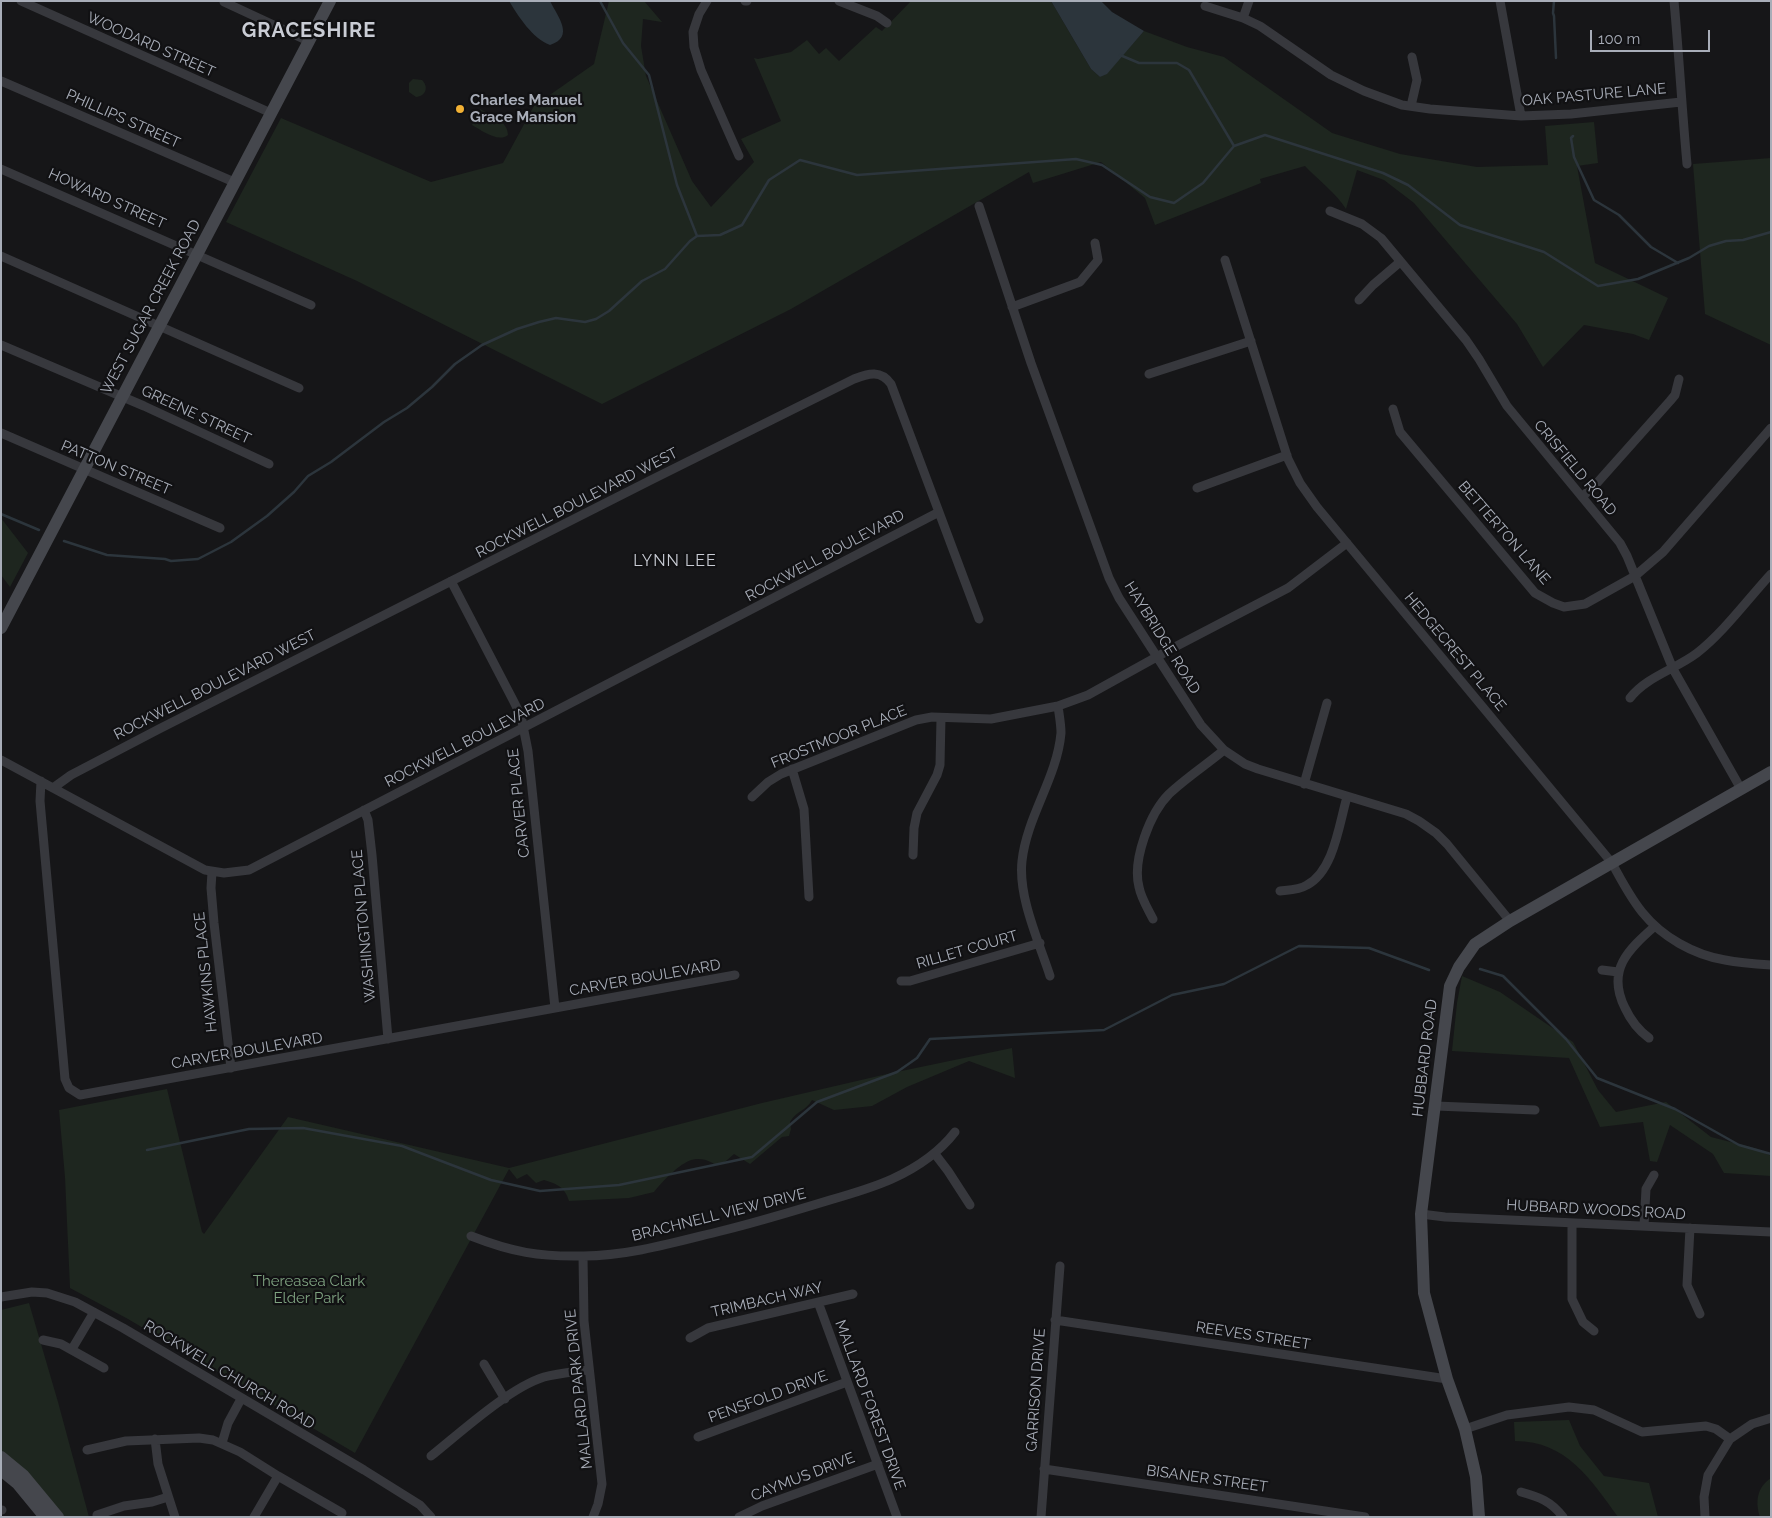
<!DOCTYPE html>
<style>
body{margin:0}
#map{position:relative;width:1772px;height:1518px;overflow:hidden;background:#161618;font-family:Raleway,sans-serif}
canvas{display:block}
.frame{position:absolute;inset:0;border:2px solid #a8adb8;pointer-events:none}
.scale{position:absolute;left:1590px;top:30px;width:120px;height:22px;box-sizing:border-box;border:2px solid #a8adb8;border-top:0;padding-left:6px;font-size:15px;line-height:18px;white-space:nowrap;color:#a8adb8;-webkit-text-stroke:4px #111113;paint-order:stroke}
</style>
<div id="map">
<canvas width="1772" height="1518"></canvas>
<div class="frame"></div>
<div class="scale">100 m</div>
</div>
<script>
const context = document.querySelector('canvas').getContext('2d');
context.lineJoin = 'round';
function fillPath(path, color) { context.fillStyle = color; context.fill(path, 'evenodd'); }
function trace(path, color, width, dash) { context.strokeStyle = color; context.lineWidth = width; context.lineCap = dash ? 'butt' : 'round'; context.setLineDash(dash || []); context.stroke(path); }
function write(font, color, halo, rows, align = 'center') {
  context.font = font + ' Raleway,sans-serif'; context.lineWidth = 4.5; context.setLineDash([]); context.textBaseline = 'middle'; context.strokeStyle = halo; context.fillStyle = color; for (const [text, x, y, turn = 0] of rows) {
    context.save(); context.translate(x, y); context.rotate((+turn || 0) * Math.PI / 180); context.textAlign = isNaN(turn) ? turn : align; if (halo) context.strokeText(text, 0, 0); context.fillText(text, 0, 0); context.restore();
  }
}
const green = new Path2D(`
 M609,1H644L662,22L643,19L641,46L646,76L692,181L711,207L754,162L741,139L781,121L754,58L758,59L791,52L807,40L819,54L826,48L839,61L876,27L882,31L911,1H1051L1091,69L1100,77L1107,73L1144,31L1187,47L1224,57L1332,133L1400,154L1477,167L1548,165L1545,126L1594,122L1598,163L1577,166L1595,263L1668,298L1649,340L1633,334L1584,325L1543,367L1517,324L1414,203L1384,180L1357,170L1346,209C1337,194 1317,179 1305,166L1260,179L1261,183L1155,225L1145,198L1101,162L1033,183L1029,172L791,309L602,404L357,281L226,222L281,118L431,182L503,163L534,106L594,64Z
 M413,79L422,80C429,87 426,96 416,97L409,92V83Z
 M480,109C491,115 508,121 508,135C498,143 481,130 472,125Z
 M1771,158V345L1705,314L1693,164Z
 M1,518L28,553L10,587L1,575Z
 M1462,976L1500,992L1573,1042L1598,1090L1616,1112L1666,1102L1711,1137L1758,1149L1771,1156V1176L1724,1173L1713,1154L1670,1125L1657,1162L1650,1161L1643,1122L1600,1127L1569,1058L1452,1051L1457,1003Z
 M1012,1048L1015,1078L969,1061L907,1087L872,1106L834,1110L812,1100C806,1111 796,1111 790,1122L791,1129L789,1136L782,1137L750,1164L734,1154C712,1175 717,1158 696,1159C682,1160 662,1182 654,1192L629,1198L569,1201C565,1187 557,1184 544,1180L536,1183L527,1174L517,1179L509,1169L355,1453L128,1319L70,1288L65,1177L59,1110L167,1089L202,1232L204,1234L288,1117L509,1168L762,1103L887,1074Z
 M29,1303L58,1402L89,1517H61L31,1477L1,1450V1310Z
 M1569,1420L1580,1446L1604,1476L1649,1483L1658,1517H1618C1591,1480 1567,1441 1515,1441L1514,1422Z
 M1771,1478V1517H1760C1755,1502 1757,1487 1771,1478Z`);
const water = new Path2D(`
 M509,1H550C558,17 575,37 550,45C532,38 519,17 509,1Z
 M1051,1H1101L1112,12L1144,31L1107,74L1100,77L1091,69Z`);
const stream = new Path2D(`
 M600,1L623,43L649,75L677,185L697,236
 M1554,1L1553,13L1554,16L1556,58
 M1120,55L1139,63H1177L1189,70L1234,146
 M1573,136L1571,138L1574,157L1594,200L1619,215L1651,247L1678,263
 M1,514L39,530
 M64,541L107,555L165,559L171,561L198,559L231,542L267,516L294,492L308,476L331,462L384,422L407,408L432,387L455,364L482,345L517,329L539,322L556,318L585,322L596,319L609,311L642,281L665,269L690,241L697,236L720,235L742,225L769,180L800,160L857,175L1076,159L1102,165L1150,197L1174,203L1203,183L1234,146L1265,135L1383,173L1408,185L1460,225L1544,252L1598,286L1638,279L1689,258L1709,246L1726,241L1743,240L1771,232
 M1480,969L1503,976L1566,1039L1597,1078L1675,1109L1739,1145L1771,1154
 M147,1150L249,1129L303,1128L402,1146L491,1180L540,1191L619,1185L752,1157L817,1102L897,1072L917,1058L930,1039L1104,1030L1172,995L1224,984L1299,946L1369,948L1429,970`);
const minor = new Path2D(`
 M21,1L271,113
 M707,1L699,14L693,32L694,47L701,70L739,156
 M745,1H747
 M839,1L877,16L887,23
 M1500,1L1521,116
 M1674,1C1679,55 1682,110 1687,164
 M224,2L308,41
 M1205,6L1243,18L1260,26L1331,75L1364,91L1402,105L1430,109L1521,116L1571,114L1681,102
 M1243,18L1249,1
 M1,81L234,182
 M1411,106L1417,80L1412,57
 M1,169L311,305
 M979,206L1031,363L1109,578L1119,598L1201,725L1224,750L1245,764L1258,769L1406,814L1419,821L1436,833L1447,844L1510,921
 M1330,211L1362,224L1381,238L1466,340L1479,359L1507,406L1620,543L1627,556L1673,669L1741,789
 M1,256L299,388
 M1225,260L1288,459L1300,483L1317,507L1612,863C1621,880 1630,897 1642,912C1662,937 1694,955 1725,960C1740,963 1755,964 1771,965
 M1359,300L1373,285L1400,262
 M1012,307L1080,282L1098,260L1095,243
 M1,345L144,406L269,464
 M1149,374L1251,341
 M1393,409L1400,432L1535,593L1553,603L1564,607L1585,604L1635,576L1663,552L1771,428
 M1,433L220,528
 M1197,488L1287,455
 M1582,497L1597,483L1670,401L1675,395L1679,379
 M451,581L513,700L521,716L528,751L555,1008
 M1630,698C1646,677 1676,669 1697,653C1723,633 1748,599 1771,574
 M1,760L205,870L224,873L249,870L939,512
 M792,769L804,809L809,897
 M41,781L40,801L65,1079L69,1088L80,1095L735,975
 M1304,784L1327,703
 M53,788L71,775L159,729L651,480L854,379C869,373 881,370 891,384L979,619
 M752,797L768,782L781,774L916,720L932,717L991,719L1058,706L1088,695L1171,649L1288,588L1347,543
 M364,810L368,820L372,855L388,1039
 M913,855L914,828L917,813L937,775L940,765L941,718
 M212,872L211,888L214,923L231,1068
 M1280,891C1289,890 1299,890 1307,885C1334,871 1339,824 1347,797
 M1153,919C1148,909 1141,898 1139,887C1132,860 1150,813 1169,794C1186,778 1206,765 1224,750
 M1602,970L1618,972
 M1050,976C1039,942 1018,897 1022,861C1027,816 1057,778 1061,733C1061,724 1059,714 1058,706
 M901,981H910L1040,943
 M1649,1038C1638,1030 1631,1021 1625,1008C1606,970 1628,950 1655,926
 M1436,1106L1535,1110
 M935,1154L948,1171L970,1205
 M1421,1214L1445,1217L1771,1232
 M1572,1223V1299L1583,1322L1594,1331
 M1644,1226L1646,1189L1654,1175
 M1690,1228L1687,1285L1700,1314
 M471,1236C512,1252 539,1257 583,1256C629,1256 676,1242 721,1231C758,1222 794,1211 830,1200C851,1194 872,1188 892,1179C916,1168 938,1154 955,1132
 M583,1256L584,1321L602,1484L598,1504L593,1517
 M1,1297L32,1292L47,1293L75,1302L123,1328L364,1470L420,1505L431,1517
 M818,1302L897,1517
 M1055,1320L1447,1379
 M690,1338L708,1328L853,1294
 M43,1340L61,1344L104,1368
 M72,1349L94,1312
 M484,1364L505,1399
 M1465,1429L1507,1415L1569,1407L1594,1410L1642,1432L1706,1426L1716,1429L1730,1439
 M698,1437L847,1382
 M155,1439L158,1464L175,1517
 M222,1443L228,1423L241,1399
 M87,1450L126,1441L199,1438L213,1440L240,1452L278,1476L342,1513
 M431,1456C461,1432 509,1388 544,1377C558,1373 574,1372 589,1370
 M1044,1469L1365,1517
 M1521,1492C1539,1497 1551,1501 1563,1517
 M1,1510H2
 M97,1515L124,1506L152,1502L168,1497
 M254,1517L278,1476
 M739,1517L762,1506L878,1464
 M1041,1517L1060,1266
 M1705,1517L1704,1497L1708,1475L1730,1439L1752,1424L1771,1418`);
const secondary = new Path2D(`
 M1,628L330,1
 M1,1457L24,1476L58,1517
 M1,1470L17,1483L45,1517
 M1479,1517L1476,1477L1465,1429L1447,1379L1424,1293L1421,1214L1450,986L1459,967L1475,944L1510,921L1771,772`);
const markers = [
 [460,109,5,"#f2b134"]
];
const streetNames = [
 ["WOODARD STREET",151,45,24],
 ["OAK PASTURE LANE",1594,95,-5],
 ["PHILLIPS STREET",123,119,24],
 ["HOWARD STREET",107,199,24],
 ["WEST SUGAR CREEK ROAD",151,307,-62],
 ["GREENE STREET",196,415,25],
 ["PATTON STREET",116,468,23],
 ["CRISFIELD ROAD",1575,468,50],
 ["ROCKWELL BOULEVARD WEST",577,503,-27],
 ["BETTERTON LANE",1504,533,49],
 ["ROCKWELL BOULEVARD",825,556,-28],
 ["HAYBRIDGE ROAD",1162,638,58],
 ["HEDGECREST PLACE",1455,652,50],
 ["ROCKWELL BOULEVARD WEST",215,685,-27],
 ["FROSTMOOR PLACE",839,737,-22],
 ["ROCKWELL BOULEVARD",465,743,-27],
 ["CARVER PLACE",519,803,-96],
 ["WASHINGTON PLACE",364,926,-95],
 ["RILLET COURT",967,950,-16],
 ["HAWKINS PLACE",206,972,-96],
 ["CARVER BOULEVARD",645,978,-10],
 ["CARVER BOULEVARD",247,1051,-10],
 ["HUBBARD ROAD",1425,1058,-83],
 ["HUBBARD WOODS ROAD",1596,1210,3],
 ["BRACHNELL VIEW DRIVE",719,1215,-14],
 ["TRIMBACH WAY",767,1300,-13],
 ["REEVES STREET",1253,1336,9],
 ["ROCKWELL CHURCH ROAD",229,1375,31],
 ["MALLARD PARK DRIVE",579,1389,-96],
 ["GARRISON DRIVE",1036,1390,-86],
 ["PENSFOLD DRIVE",768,1397,-20],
 ["MALLARD FOREST DRIVE",870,1405,70],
 ["CAYMUS DRIVE",803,1477,-21],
 ["BISANER STREET",1207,1479,8]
];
const poiNames = [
 ["Charles Manuel",470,100],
 ["Grace Mansion",470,117]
];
const parkNames = [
 ["Thereasea Clark",309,1281],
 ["Elder Park",309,1298]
];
const neighbourhoodNames = [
 ["LYNN LEE",675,561]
];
const districtNames = [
 ["GRACESHIRE",309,31]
];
fillPath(green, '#1e261f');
fillPath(water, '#2c353c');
trace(stream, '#2c353c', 2.5);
trace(minor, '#37383d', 9);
trace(secondary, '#45474d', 12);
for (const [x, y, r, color] of markers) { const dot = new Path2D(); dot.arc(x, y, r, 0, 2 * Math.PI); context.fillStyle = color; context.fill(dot); trace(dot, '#111113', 2); }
write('15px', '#a8adb8', '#111113', streetNames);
write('bold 15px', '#a8adb8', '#111113', poiNames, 'left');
write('15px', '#7fa381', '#111113', parkNames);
context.letterSpacing = '1px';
write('16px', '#c9ccd4', '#111113', neighbourhoodNames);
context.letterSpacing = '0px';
context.letterSpacing = '1px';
write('bold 20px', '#c9ccd4', '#111113', districtNames);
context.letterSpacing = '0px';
</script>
